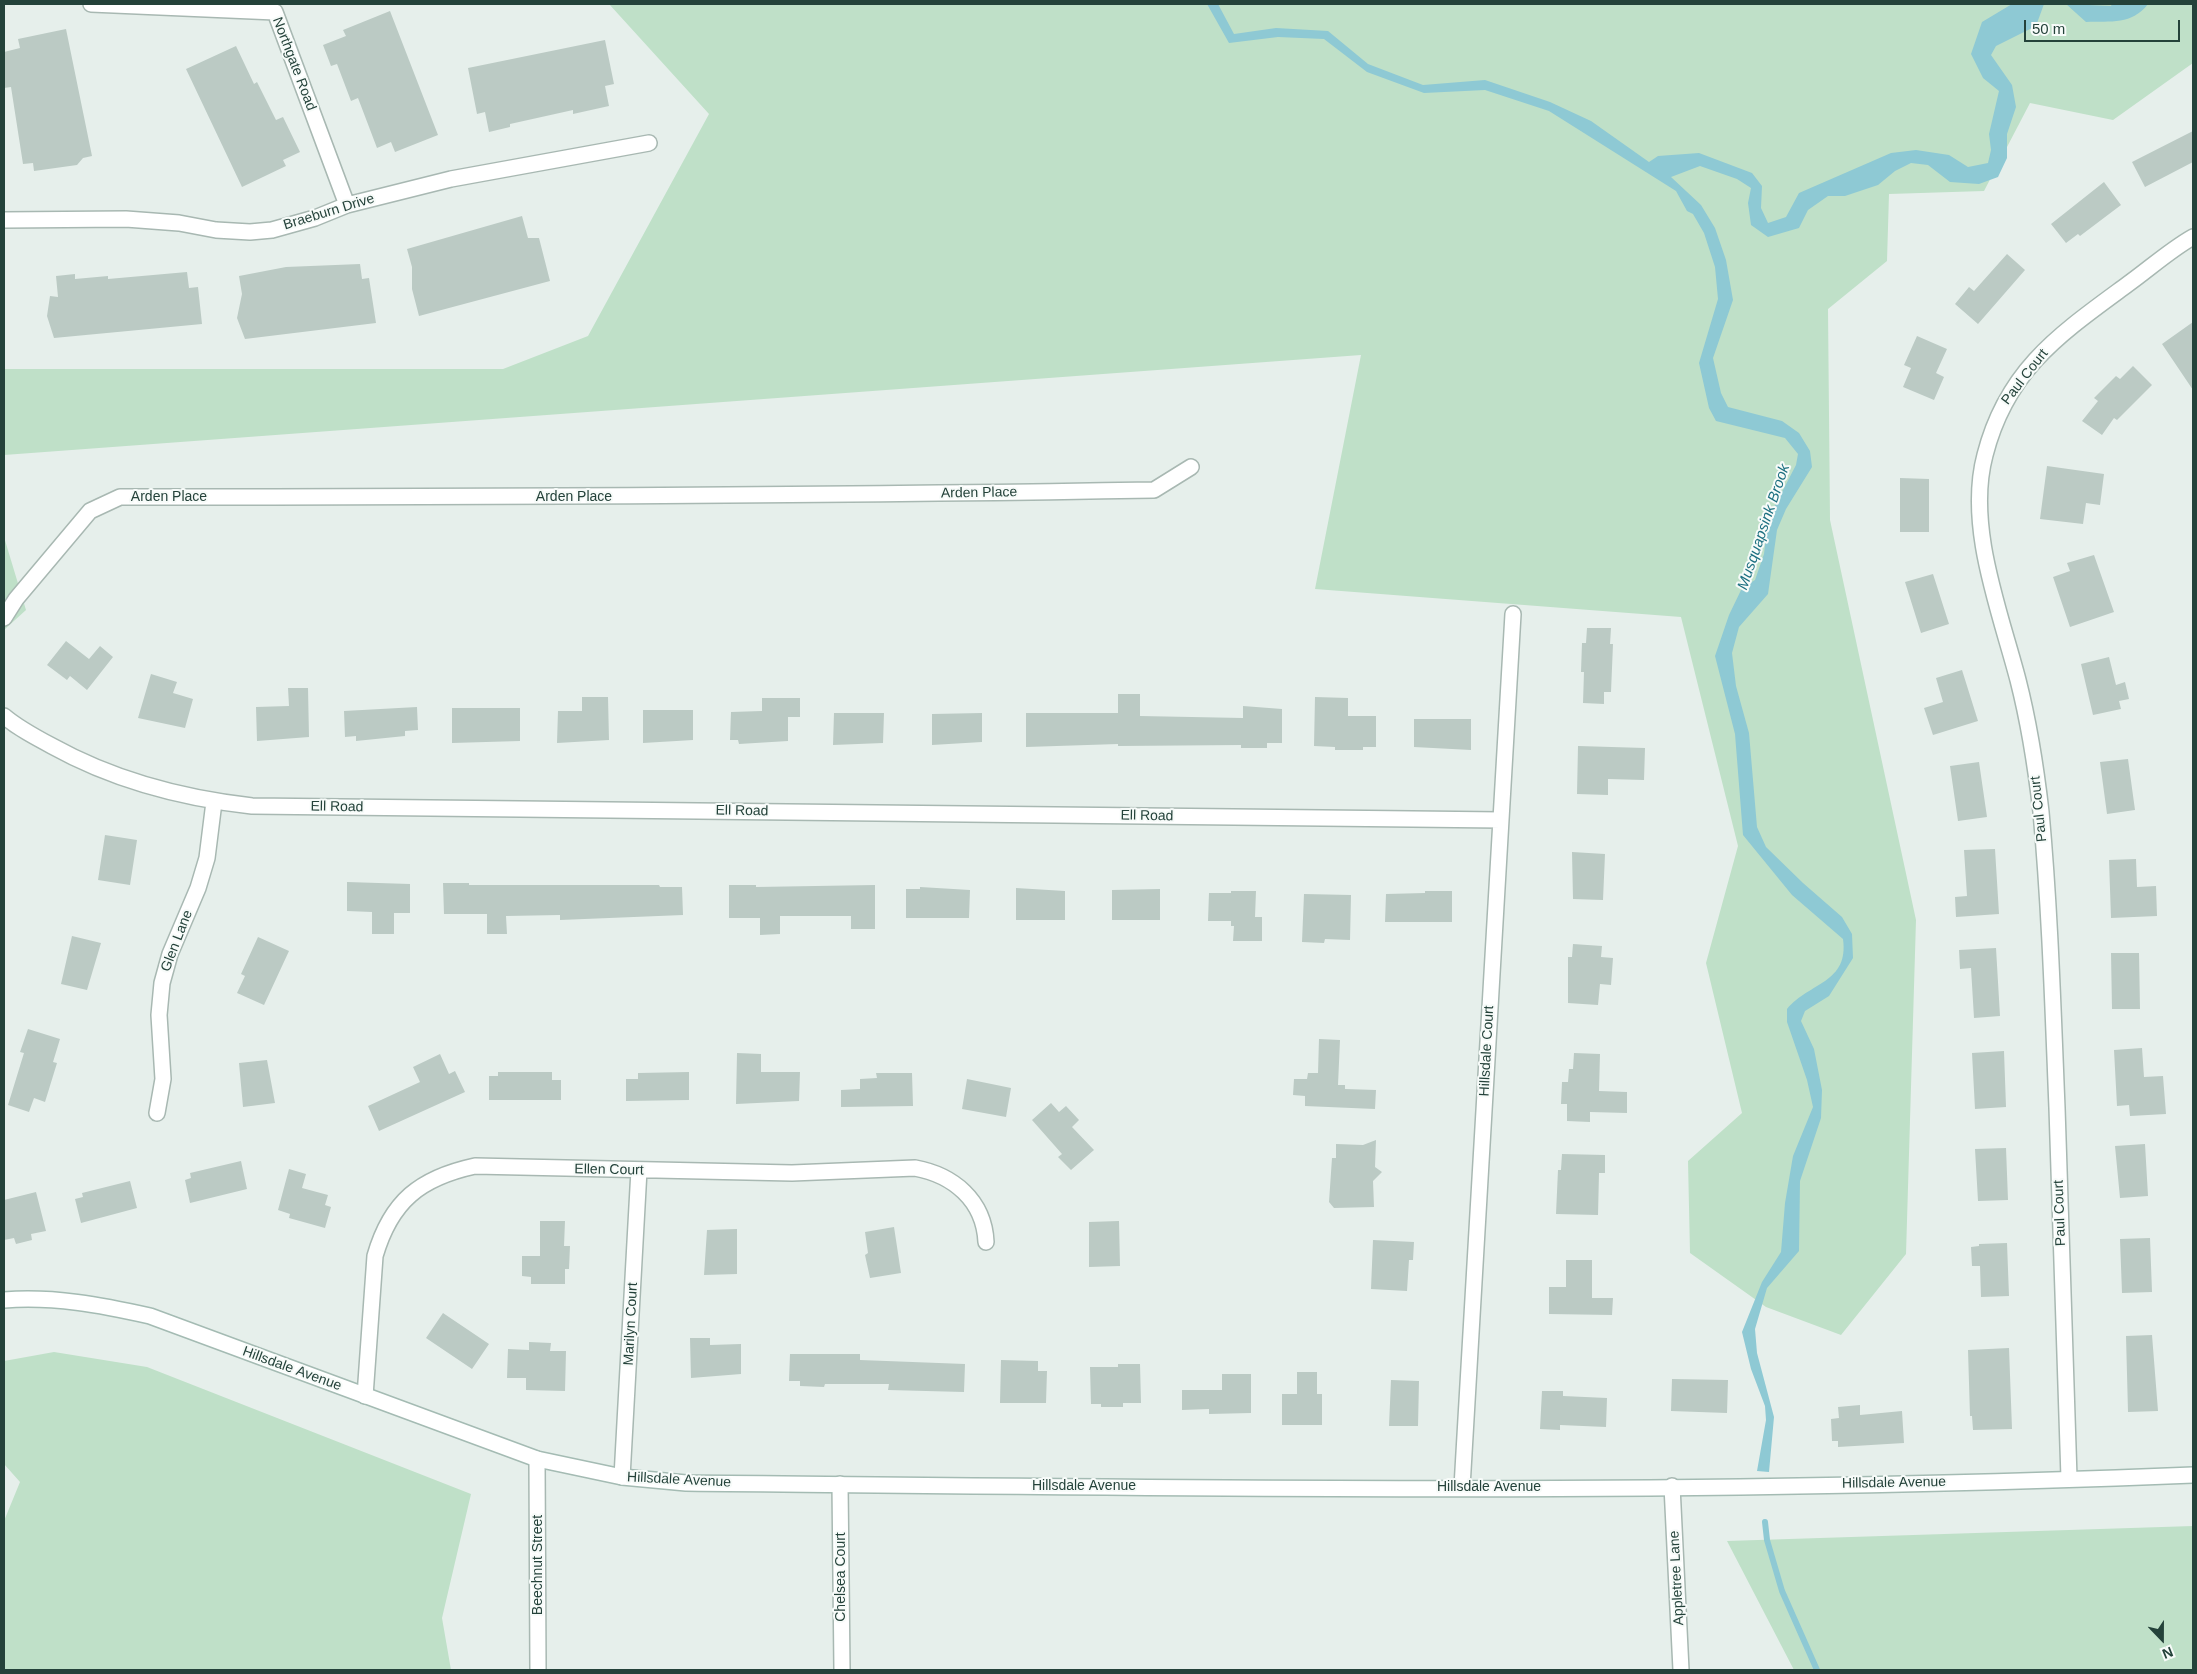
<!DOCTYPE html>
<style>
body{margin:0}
#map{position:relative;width:2197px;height:1674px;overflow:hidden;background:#e6efeb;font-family:Arial,sans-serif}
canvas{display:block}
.frame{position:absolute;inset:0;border:5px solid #24423a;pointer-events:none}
.north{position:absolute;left:2137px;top:1614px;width:50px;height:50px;-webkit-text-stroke:4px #f7fbf9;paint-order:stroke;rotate:158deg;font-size:14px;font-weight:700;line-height:20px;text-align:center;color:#24423a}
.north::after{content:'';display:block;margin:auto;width:18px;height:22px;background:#24423a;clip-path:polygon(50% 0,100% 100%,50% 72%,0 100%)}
.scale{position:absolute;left:2024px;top:20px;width:156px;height:22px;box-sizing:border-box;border:2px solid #24423a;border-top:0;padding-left:6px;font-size:15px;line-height:18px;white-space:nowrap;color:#24423a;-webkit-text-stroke:4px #f7fbf9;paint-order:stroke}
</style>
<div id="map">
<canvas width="2197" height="1674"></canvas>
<div class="frame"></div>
<div class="north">N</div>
<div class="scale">50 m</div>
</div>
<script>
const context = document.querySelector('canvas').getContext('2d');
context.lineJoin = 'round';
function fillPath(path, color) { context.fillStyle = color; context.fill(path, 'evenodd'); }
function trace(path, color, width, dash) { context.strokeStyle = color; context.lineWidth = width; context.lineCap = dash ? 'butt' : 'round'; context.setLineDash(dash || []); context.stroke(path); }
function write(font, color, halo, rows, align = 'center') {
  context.font = font + ' Arial,sans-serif'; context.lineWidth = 4; context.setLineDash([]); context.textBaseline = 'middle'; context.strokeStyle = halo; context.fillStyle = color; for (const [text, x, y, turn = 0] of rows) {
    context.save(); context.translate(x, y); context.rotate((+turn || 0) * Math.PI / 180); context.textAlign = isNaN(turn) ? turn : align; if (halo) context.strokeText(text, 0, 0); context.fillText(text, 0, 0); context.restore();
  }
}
const green = new Path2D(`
 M609,4H2193V63L2113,120L2030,103L1984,191L1889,194L1887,261L1828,309L1830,520L1916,920L1906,1254L1841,1335L1766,1307L1690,1253L1688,1161L1742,1113L1706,963L1738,846L1681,617L1315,589L1361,355L4,455V369H503L588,336L709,114Z
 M4,537L26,610L4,630Z
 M54,1352L147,1367L471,1494L442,1618L451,1670H4V1521L20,1482L4,1464V1361Z
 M2193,1526V1670H1794L1727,1541Z`);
const water = new Path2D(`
 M1207,4H1218L1234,34L1276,28L1328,31L1368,64L1423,85L1485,80L1550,102L1591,121L1649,162L1658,156L1699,153L1752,173L1762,186L1761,208L1768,223L1786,217L1799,193L1891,153L1916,150L1949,155L1968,167L1988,163L1991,150L1989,134L1999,91L1983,78L1971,54L1982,22L2012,4H2044L2036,26L1996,46L1991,55L2012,85L2016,107L2007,134V158L1998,177L1979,184L1950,182L1928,165L1911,163L1895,171L1878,185L1845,196H1828L1808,210L1799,228L1768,237L1751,225L1748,203L1751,188L1737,179L1700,166L1671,177L1701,205L1715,228L1726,260L1733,300L1713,358L1721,393L1728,407L1782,421L1799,433L1810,451L1812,467L1786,509L1777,530L1768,594L1739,627L1732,653L1736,686L1749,733L1757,827L1766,847L1803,883L1842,917L1852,934L1853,958L1829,996L1805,1011L1801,1021L1814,1049L1822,1090L1821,1118L1800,1181L1799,1251L1767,1288L1755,1329L1757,1353L1774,1417L1769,1472L1757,1471L1766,1420L1765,1406L1751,1369L1742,1332L1762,1282L1781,1252L1785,1203L1793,1156L1813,1107L1807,1080L1787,1022V1009C1810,982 1849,983 1843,939L1792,895L1743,835L1735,734L1715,656L1729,615L1742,588L1755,580L1764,554L1768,519L1796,465L1798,454L1785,438L1716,421L1709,408L1699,363L1718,299L1715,267L1704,233L1693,214L1687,211L1676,191L1549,111L1485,90L1424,93L1367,72L1324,39L1278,37L1229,43Z
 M2066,4L2111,6L2112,4H2148C2132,25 2111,21 2086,22Z`);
const stream = new Path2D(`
 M1765,1522L1767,1540L1782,1591L1817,1670`);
const building = new Path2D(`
 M390,11L438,135L395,152L391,142L377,148L358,98L351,101L337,64L331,66L323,45L346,36L343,30Z
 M66,29L92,156L83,158L77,165L34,171L33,163L23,164L11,87L4,88V52L20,48L18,39Z
 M605,40L614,84L605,86L609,106L573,114V110L510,124V127L489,132L485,112L477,114L468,68Z
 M236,46L254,84L257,82L276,120L283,117L300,152L283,160L286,166L242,187L186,69Z
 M2193,131V162L2145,187L2132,162Z
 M2104,182L2121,205L2080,236L2078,234L2066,243L2051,224Z
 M522,216L528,238H539L550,281L419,316L412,289V267L407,249Z
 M2007,254L2025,270L1978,324L1955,304L1969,287L1974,291Z
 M360,264L362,279L369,278L376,323L245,339L237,318L242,294L239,276L286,267Z
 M187,272L189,288L198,287L202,324L54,338L47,316L50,296L58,297L56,276L75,274V279L108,276V279Z
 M2193,322V390L2162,344Z
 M1917,336L1947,349L1936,373L1944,377L1934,400L1903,387L1911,368L1904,365Z
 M2133,366L2152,385L2117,420L2114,418L2102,435L2082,421L2098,401L2094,398L2116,376L2120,379Z
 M2047,466L2104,474L2100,505L2086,503L2083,524L2040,519Z
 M1900,478L1929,479V532H1900Z
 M2094,555L2114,612L2070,627L2053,577L2070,571L2067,563Z
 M1933,574L1949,624L1921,633L1905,582Z
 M1587,628H1611L1610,644H1613L1611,692H1604V704L1583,703L1584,672H1581L1582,643H1586Z
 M66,641L89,659L100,646L113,657L87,690L70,676L67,680L47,665Z
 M2109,657L2116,685L2125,682L2129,699L2119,701L2121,709L2093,715L2081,664Z
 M1962,670L1978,721L1933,735L1924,708L1943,702L1936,678Z
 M151,674L177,682L173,693L193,699L185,728L138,718Z
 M288,688H308L309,737L257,741L256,707L289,706Z
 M1118,694H1140V716L1243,718V706L1282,709V743H1267V748H1241V745L1118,746V744L1026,747V713H1118Z
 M582,697H608L609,740L557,743L558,711H582Z
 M1315,697L1348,698V716H1376V747H1363V750H1335V747L1314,746Z
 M762,698H800V717H788V741L739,744L738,740H730L731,712L762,711Z
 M417,707L418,730L405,731V736L356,741V736L345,737L344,711Z
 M452,708H520V741L452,743Z
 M643,710H693V740L643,743Z
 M834,713H884L883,743L833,745Z
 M982,713V742L932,745V714Z
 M1414,719H1471V750L1414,747Z
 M1578,746L1645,748L1644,780L1608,779V795L1577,794Z
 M2128,759L2135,810L2107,814L2100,762Z
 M1979,762L1987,817L1958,821L1950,766Z
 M105,835L137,840L130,885L98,880Z
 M1995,849L1999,914L1956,917L1955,897L1967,896L1964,850Z
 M1572,852L1605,854L1603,900L1573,899Z
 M2136,859L2137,887L2156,886L2157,916L2111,918L2109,860Z
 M347,882L410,884V913H394V934H372V912L347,911Z
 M443,883H469V885H659L660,887H682L683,915L560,920V915L506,916L507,934H487V914H444Z
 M729,885H756V887L875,885V929H851V916H780V934L760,935V918H729Z
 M920,887L970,890L969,918H906V889H920Z
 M1016,888L1065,891V920H1016Z
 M1160,889V920H1112V890Z
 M1231,891H1256L1255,917H1262V941H1233L1234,926H1231V921H1208L1209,893H1231Z
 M1425,891H1452V922H1385L1386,894L1425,893Z
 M1304,894L1351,895L1350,940L1325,939L1324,943L1302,942Z
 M72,936L101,943L87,990L61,984Z
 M258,937L289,951L264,1005L237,993L245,976L241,974Z
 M1573,944L1602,946L1601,957L1613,958L1611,985L1600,984L1598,1005L1568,1003V957H1572Z
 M1996,948L2000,1016L1974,1018L1971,968L1960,969L1959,950Z
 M2111,953H2139L2140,1009H2112Z
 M28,1029L60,1039L53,1062L57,1063L45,1102L34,1098L29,1112L8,1105L24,1053L20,1052Z
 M1319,1039L1340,1040L1338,1085H1345V1089L1376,1090L1375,1109L1305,1106V1096L1293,1095L1294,1079H1307L1308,1073H1318Z
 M2142,1048L2144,1077L2163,1076L2166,1114L2130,1116L2129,1105L2117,1106L2114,1050Z
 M2004,1051L2006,1107L1975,1109L1972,1053Z
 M737,1053L761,1054V1072H800L799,1101L736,1104Z
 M1574,1053L1600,1054L1599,1091L1627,1092V1113L1590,1112V1122L1567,1121V1104H1561L1562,1082H1568L1569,1069H1573Z
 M440,1054L449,1074L455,1071L465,1092L379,1131L368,1106L420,1082L413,1067Z
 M267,1060L275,1103L243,1107L239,1063Z
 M498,1072H552V1080H561V1100H489V1076H498Z
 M689,1072V1100L626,1101V1079H638V1073Z
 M876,1073H912L913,1106L841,1107V1090L860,1089V1079L877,1078Z
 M967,1079L1011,1088L1006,1117L962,1109Z
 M1051,1103L1059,1112L1066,1106L1079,1120L1072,1127L1094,1150L1071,1170L1058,1157L1062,1154L1032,1120Z
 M1376,1140L1375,1167L1382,1172L1373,1181L1374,1207L1334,1208L1329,1202L1332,1158H1336V1144L1363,1145Z
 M2145,1144L2148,1196L2120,1198L2115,1146Z
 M2006,1148L2008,1200L1978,1201L1975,1149Z
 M1562,1154L1605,1155V1173H1599L1598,1215L1556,1214L1558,1170H1561Z
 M241,1161L247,1189L190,1203L185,1180L191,1178L190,1173Z
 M289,1169L306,1174L302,1188L328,1195L325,1205L331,1207L325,1228L289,1218L290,1214L278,1210Z
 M130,1181L137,1208L81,1223L75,1199L83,1197L82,1193Z
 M36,1192L46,1231L31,1234L32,1240L16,1244L14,1238L4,1240V1200Z
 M540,1221H565L564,1246H570L569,1269H565V1284H531V1277L522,1276V1256H540Z
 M1119,1221L1120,1266L1089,1267V1222Z
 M894,1227L901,1273L870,1278L865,1255L868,1253L865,1232Z
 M737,1229V1274L704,1275L707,1230Z
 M2150,1238L2152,1292L2122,1293L2120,1239Z
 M1373,1240L1414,1242L1413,1260H1409L1407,1291L1371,1289Z
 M2007,1243L2009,1296L1981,1297L1980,1266H1972L1971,1247L1979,1246V1244Z
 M1566,1260H1592V1298H1613L1612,1315L1549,1314V1287H1566Z
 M443,1313L489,1344L472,1369L426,1338Z
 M2152,1335L2158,1411L2128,1412L2126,1336Z
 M690,1338H710V1345L741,1344V1374L691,1378Z
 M529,1342L551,1343L550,1351H566L565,1391L526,1390V1378H507L508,1349L529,1350Z
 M2009,1348L2012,1429L1973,1430L1972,1416H1970L1968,1350Z
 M790,1354H860V1360L965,1364L964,1392L888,1390L889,1384H825L824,1387L800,1386V1381H789Z
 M1001,1360L1038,1361V1371H1047L1046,1403H1000Z
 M1118,1364H1140L1141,1403H1123V1407H1101V1404H1091L1090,1367H1118Z
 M1297,1372H1317V1394H1322V1425H1282V1394H1297Z
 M1222,1374H1251V1413L1209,1414V1409L1182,1410V1390H1222Z
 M1672,1379L1728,1380L1727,1413L1671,1411Z
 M1391,1380L1419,1381L1418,1426H1389Z
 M1542,1391H1563V1396L1607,1398L1606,1427L1560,1425V1430L1540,1429Z
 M1860,1405V1415L1902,1411L1904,1443L1838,1447V1441H1832L1831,1419L1839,1418L1838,1407Z`);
const street = new Path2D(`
 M91,4L275,12L347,205
 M4,220L126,219L179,223L216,230L250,232L272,230L315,218L347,205L451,179L649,143
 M4,618L16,599L90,511L120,497C465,497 810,496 1154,490L1191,467
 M4,716C18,728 35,737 52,746C115,781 181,798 252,806L1501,820
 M157,1113L163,1079L159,1015L162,983L170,954L198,888L207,858L214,802
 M365,1396L375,1256C391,1201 420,1178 475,1166L792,1173L915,1168C953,1175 984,1200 986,1242
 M537,1459L538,1670
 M622,1477L639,1170
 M2069,1478C2065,1355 2061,1232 2057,1108C2053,1010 2050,910 2041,812C2036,768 2029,723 2018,680C2000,611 1966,526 1985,455C2007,369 2060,334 2128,284C2149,269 2170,250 2193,237
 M840,1484L842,1670
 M1672,1486L1681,1670
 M1462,1487L1513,614`);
const secondary = new Path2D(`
 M4,1300C53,1296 101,1305 150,1316L537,1459L622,1477L686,1483C1188,1488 1691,1496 2193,1475`);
const streetNames = [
 ["Northgate Road",294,64,69],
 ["Braeburn Drive",329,212,-17],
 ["Paul Court",2025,377,-52],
 ["Arden Place",979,493,-1],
 ["Arden Place",169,497],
 ["Arden Place",574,497],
 ["Ell Road",337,807,1],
 ["Paul Court",2039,809,-96],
 ["Ell Road",742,811,1],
 ["Ell Road",1147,816,1],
 ["Glen Lane",177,941,-69],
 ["Hillsdale Court",1487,1051,-87],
 ["Ellen Court",609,1170,1],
 ["Paul Court",2060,1213,-92],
 ["Marilyn Court",631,1324,-87],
 ["Hillsdale Avenue",292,1369,20],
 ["Hillsdale Avenue",679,1480,3],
 ["Hillsdale Avenue",1894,1483,-1],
 ["Hillsdale Avenue",1084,1486],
 ["Hillsdale Avenue",1489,1487],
 ["Beechnut Street",538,1565,-90],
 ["Chelsea Court",841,1577,-90],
 ["Appletree Lane",1677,1578,-93]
];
const waterNames = [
 ["Musquapsink Brook",1764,527,-71]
];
fillPath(green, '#bfe0c8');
fillPath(water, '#8ec9d4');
trace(stream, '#8ec9d4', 6);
fillPath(building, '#bbcac4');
trace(street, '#a8b8b2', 18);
trace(secondary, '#a4bbb3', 18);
trace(street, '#fff', 15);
trace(secondary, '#fff', 15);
write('14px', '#24423a', '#f7fbf9', streetNames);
write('italic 15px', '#1c6f80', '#f7fbf9', waterNames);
</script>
